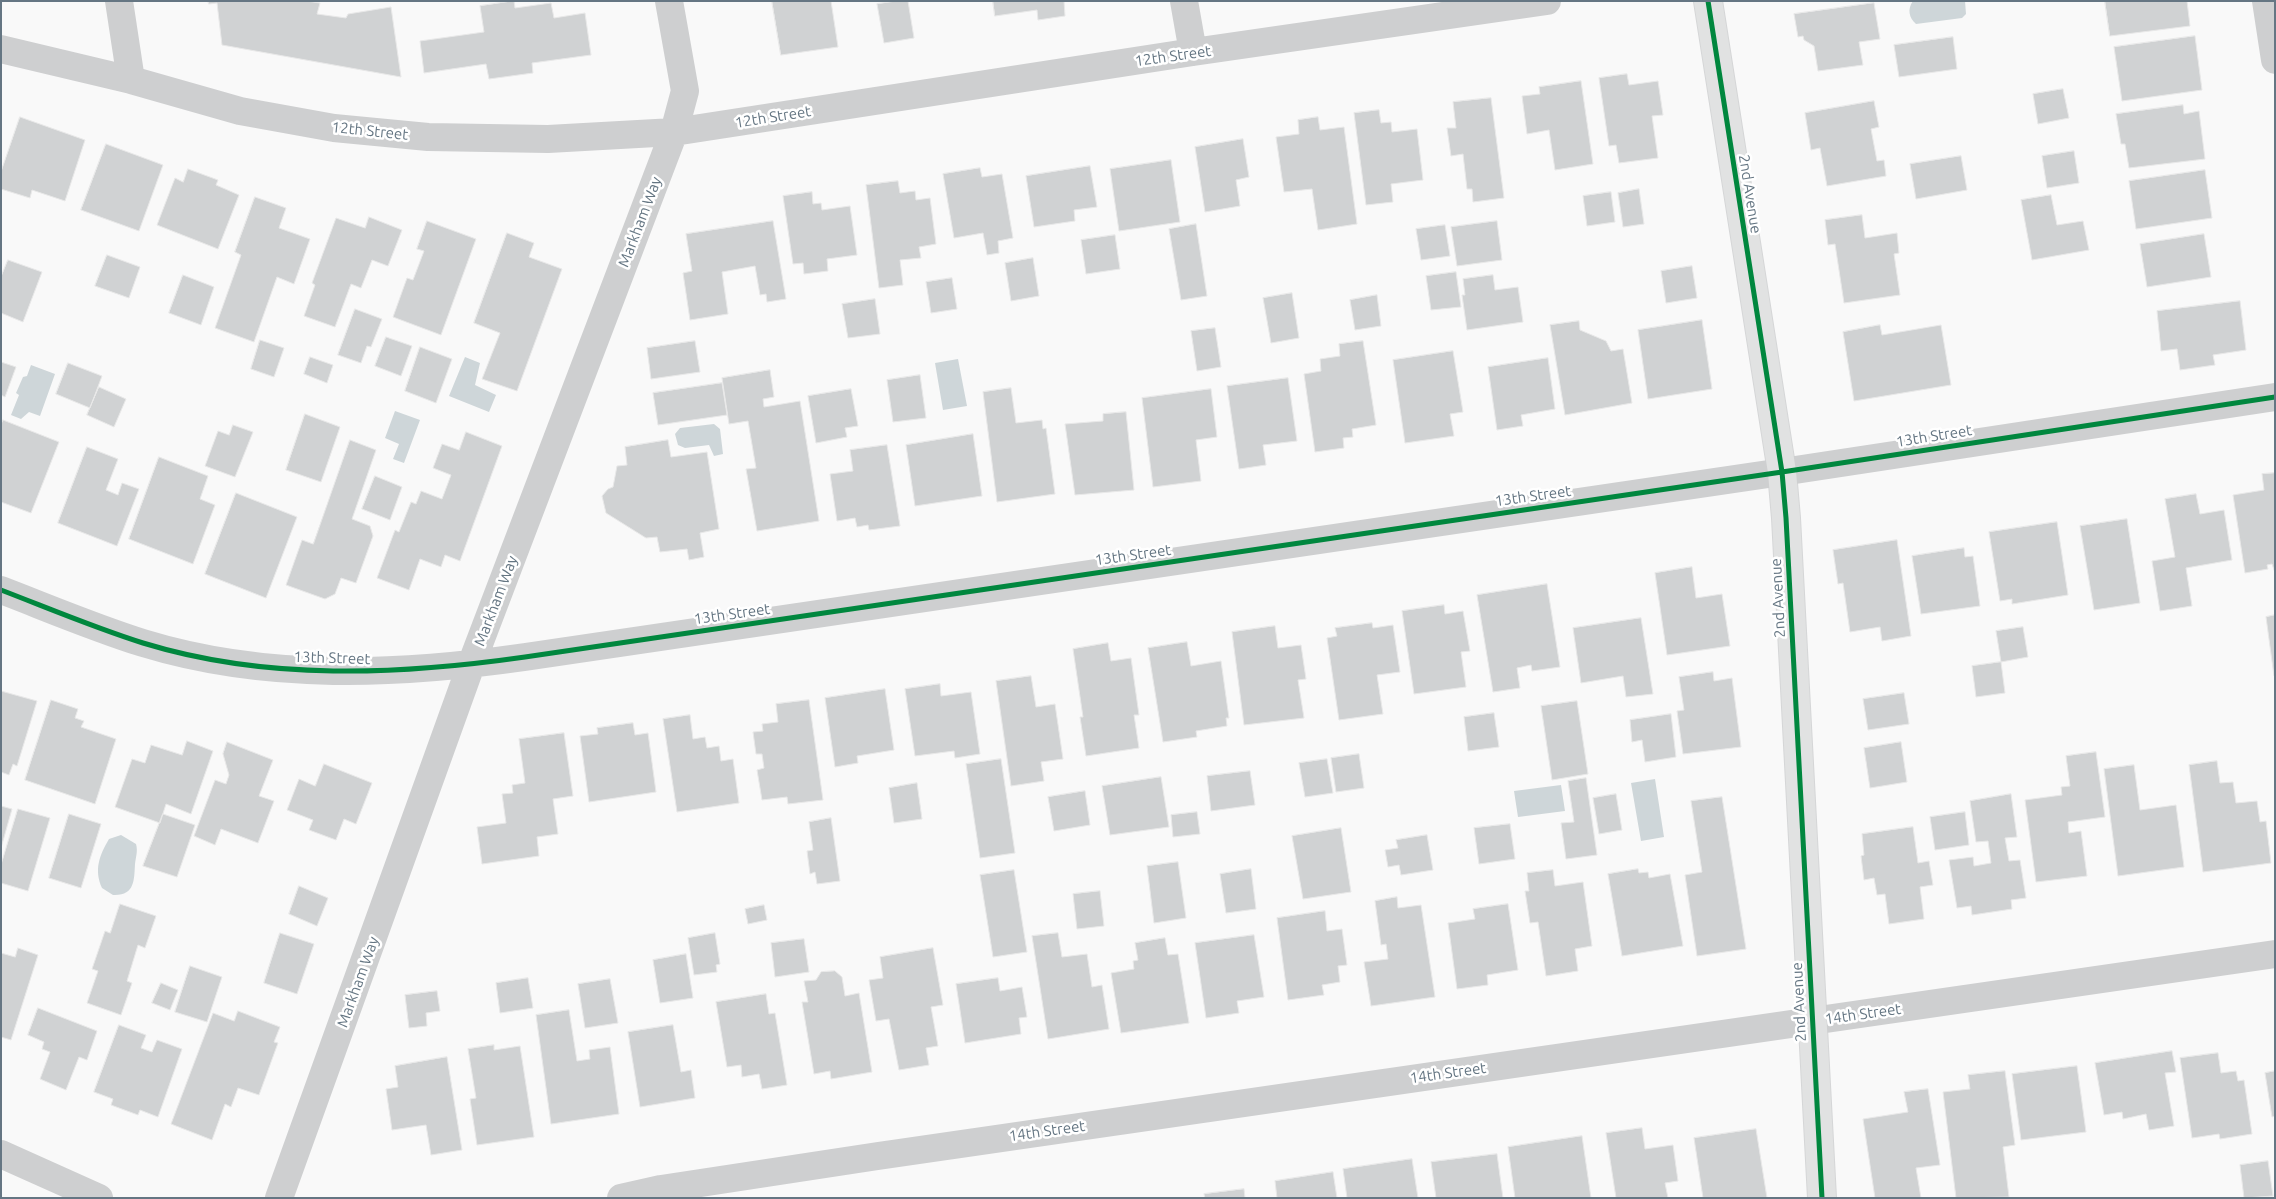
<!DOCTYPE html>
<style>
body{margin:0}
#map{position:relative;width:2276px;height:1199px;overflow:hidden;background:#f9f9f9;font-family:Ubuntu,sans-serif}
canvas{display:block}
.frame{position:absolute;inset:0;border:2px solid #657683;pointer-events:none}
</style>
<div id="map">
<canvas width="2276" height="1199"></canvas>
<div class="frame"></div>
</div>
<script>
const context = document.querySelector('canvas').getContext('2d');
context.lineJoin = 'round';
function fillPath(path, color) { context.fillStyle = color; context.fill(path, 'evenodd'); }
function trace(path, color, width, dash) { context.strokeStyle = color; context.lineWidth = width; context.lineCap = dash ? 'butt' : 'round'; context.setLineDash(dash || []); context.stroke(path); }
function write(font, color, halo, rows, align = 'center') {
  context.font = font + ' Ubuntu,sans-serif'; context.lineWidth = 5; context.setLineDash([]); context.textBaseline = 'middle'; context.strokeStyle = halo; context.fillStyle = color; for (const [text, x, y, turn = 0] of rows) {
    context.save(); context.translate(x, y); context.rotate((+turn || 0) * Math.PI / 180); context.textAlign = isNaN(turn) ? turn : align; if (halo) context.strokeText(text, 0, 0); context.fillText(text, 0, 0); context.restore();
  }
}
const water = new Path2D(`
 M1913,1H1965L1966,14L1962,18L1916,24C1909,18 1907,9 1913,1Z
 M465,357L480,363L475,385L496,395L489,412L449,396Z
 M958,359L967,406L943,410L935,363Z
 M31,365L55,374L40,416L29,412L21,419L11,415L19,395L16,393L23,377L27,376Z
 M395,411L420,420L404,463L393,459L399,444L385,438Z
 M714,424L720,429L723,454L714,456L709,445L685,448L678,445L675,434L680,428Z
 M1655,779L1664,837L1641,841L1631,783Z
 M1561,785L1565,811L1518,817L1514,791Z
 M121,835L136,844C138,851 136,856 135,864C134,880 135,896 113,895L102,888C94,870 99,856 109,839Z`);
const building = new Path2D(`
 M208,1H306L320,3L317,14L346,18L348,14L391,7L401,77L222,45L217,3L209,4Z
 M514,1L515,8L551,3L554,18L585,13L591,55L532,63L533,73L489,79L486,64L424,73L420,41L484,32L480,6Z
 M772,1H831L838,47L781,55Z
 M897,1H908L914,38L884,43L877,4Z
 M993,1H1064L1065,16L1038,20L1037,10L995,16Z
 M2105,1H2187L2190,26L2110,36Z
 M1874,3L1880,39L1859,42L1863,65L1818,71L1814,46L1804,40L1803,36L1798,37L1794,14Z
 M2195,36L2202,90L2122,101L2114,47Z
 M1953,37L1957,69L1899,77L1894,45Z
 M1627,74L1629,85L1658,81L1663,115L1652,116L1658,158L1619,163L1616,145L1609,146L1599,78Z
 M1581,81L1593,164L1555,170L1549,130L1527,134L1522,96L1540,94L1539,87Z
 M2063,89L2069,118L2038,124L2033,94Z
 M1491,98L1504,198L1473,202L1472,189H1467L1463,154L1451,156L1447,128H1456L1453,102Z
 M1874,101L1879,127L1871,129L1877,161L1884,160L1886,176L1827,186L1820,148L1811,150L1805,113Z
 M2183,105L2184,114L2199,111L2205,159L2129,168L2125,144H2121L2116,114Z
 M1379,110L1381,123L1391,122L1392,132L1417,129L1423,180L1391,184L1393,202L1366,205L1354,113Z
 M20,117L85,140L65,201L32,190L30,198L1,189V172Z
 M1318,117L1320,130L1344,127L1357,224L1318,230L1312,189L1284,192L1276,137L1299,134L1298,120Z
 M1243,139L1249,177L1236,180L1240,206L1205,212L1195,147Z
 M106,144L163,165L139,231L81,210Z
 M2074,151L2079,183L2047,188L2042,156Z
 M1961,156L1967,190L1916,199L1910,164Z
 M1171,160L1180,222L1119,231L1110,169Z
 M1090,166L1097,207L1074,210L1075,221L1034,227L1026,176Z
 M980,168L982,177L1002,174L1013,238L998,241L999,253L987,255L983,233L954,238L943,174Z
 M188,169L218,180L216,185L239,195L218,249L157,225L175,178L183,182Z
 M2205,170L2212,218L2136,229L2129,181Z
 M898,181L900,193L915,191L916,200L930,198L936,244L919,247L921,258L900,260L903,285L879,288L866,185Z
 M1639,189L1644,224L1623,227L1618,193Z
 M812,192L813,204L821,203L822,210L850,206L857,255L827,259L828,271L804,274L803,263L793,264L783,196Z
 M1611,192L1615,222L1587,226L1583,196Z
 M2051,195L2057,225L2083,221L2089,250L2032,260L2021,200Z
 M255,197L286,208L279,228L310,239L294,284L277,277L254,342L215,328L241,255L235,252Z
 M1862,215L1865,238L1897,233L1899,253L1894,254L1900,295L1844,303L1835,244L1828,245L1825,220Z
 M369,217L402,230L388,266L372,260L361,288L351,284L335,327L304,316L315,285L312,283L336,218L365,228Z
 M427,221L476,239L441,335L393,317L407,278L413,280L424,251L417,249Z
 M773,221L786,299L767,302L766,294L760,295L755,266L722,272L728,314L690,320L683,273L692,271L686,234Z
 M1497,221L1502,260L1457,266L1451,227Z
 M1196,224L1207,296L1181,300L1169,229Z
 M1445,225L1450,256L1421,260L1416,229Z
 M507,233L534,243L529,257L562,269L517,391L482,379L500,333L474,323Z
 M2204,234L2211,277L2147,287L2140,244Z
 M1115,235L1120,269L1086,274L1081,240Z
 M107,255L140,267L129,298L95,286Z
 M1033,258L1039,296L1011,301L1005,263Z
 M8,260L42,272L23,322L1,313V277Z
 M1692,266L1697,298L1666,303L1661,271Z
 M1456,272L1461,307L1431,310L1426,276Z
 M183,275L214,287L201,325L169,313Z
 M1493,275L1495,290L1518,287L1523,322L1467,330L1462,295H1465L1463,279Z
 M952,278L957,309L931,313L926,282Z
 M1292,293L1299,338L1271,343L1263,298Z
 M1377,295L1381,326L1355,330L1350,300Z
 M875,299L880,334L848,338L842,304Z
 M2240,301L2246,350L2213,355L2215,365L2180,370L2177,349L2161,351L2157,311Z
 M355,309L382,319L371,347L367,346L361,363L338,355Z
 M1702,320L1712,389L1648,399L1638,330Z
 M1579,321L1580,330L1606,341L1611,351L1623,349L1632,403L1565,415L1550,325Z
 M1880,325L1882,335L1941,325L1951,385L1854,401L1843,332Z
 M1215,328L1221,367L1197,371L1191,331Z
 M386,337L412,346L401,376L375,366Z
 M260,340L284,348L274,377L251,369Z
 M695,341L700,372L651,379L647,348Z
 M1363,341L1376,425L1352,429L1353,437L1343,438L1344,448L1315,452L1304,374L1321,371L1320,359L1340,356L1339,344Z
 M420,347L452,359L436,403L405,391Z
 M1453,351L1463,412L1450,414L1454,436L1405,443L1393,360Z
 M310,357L333,365L327,383L304,374Z
 M1548,358L1555,409L1521,415L1523,426L1497,430L1488,367Z
 M1,362L16,367L5,397L1,395Z
 M68,363L102,376L90,408L56,394Z
 M770,370L774,397L763,399L764,407L800,401L819,521L757,531L746,469L756,468L748,421L729,424L722,378Z
 M920,375L926,418L893,422L887,380Z
 M1288,378L1297,441L1263,445L1266,465L1239,469L1227,386Z
 M722,383L727,415L658,425L653,393Z
 M99,387L126,399L114,427L87,415Z
 M1011,388L1016,423L1042,420L1043,429L1046,428L1055,494L997,502L983,392Z
 M851,389L858,426L845,428L847,437L816,443L808,396Z
 M1211,389L1217,437L1196,440L1201,481L1153,487L1142,398Z
 M1126,412L1134,490L1075,495L1065,424L1103,421V414Z
 M305,414L340,427L321,482L286,470Z
 M3,420L59,442L31,513L1,502V425Z
 M233,425L253,432L235,477L205,466L218,431L229,435Z
 M466,432L502,446L460,561L445,555L441,567L420,559L409,590L377,578L395,530L399,532L411,502L416,504L421,491L442,499L451,475L433,468L442,444L459,450Z
 M973,434L982,496L915,506L906,445Z
 M350,440L376,450L352,519L370,526L373,536L356,583L341,578L335,594L325,599L286,585L302,540L313,544Z
 M668,440L671,457L707,452L719,529L700,533L704,557L689,560L687,549L660,552L657,537L646,538L606,513L602,496L608,489L613,487L617,466L627,465L625,447Z
 M887,445L900,526L869,530L868,525L857,527L855,518L837,521L830,474L853,471L850,450Z
 M87,447L118,459L106,490L118,495L122,483L139,489L117,546L58,523Z
 M159,457L208,476L200,499L215,505L193,564L129,539Z
 M2275,473V573L2272,564L2267,565L2268,569L2245,573L2233,495L2264,490L2262,474Z
 M375,476L402,487L390,520L362,509Z
 M236,493L297,517L266,598L205,574Z
 M2196,494L2200,514L2224,510L2232,560L2186,568L2192,606L2160,611L2152,561L2175,557L2165,499Z
 M2127,519L2140,603L2094,610L2080,526Z
 M2057,522L2068,595L2012,604V599L2000,601L1989,532Z
 M1897,540L1911,636L1882,641L1880,627L1850,632L1843,583L1838,584L1833,550Z
 M1964,548L1965,557L1973,556L1980,606L1921,614L1912,556Z
 M1692,567L1696,598L1722,594L1730,646L1667,655L1655,573Z
 M1547,584L1560,667L1532,671L1531,665L1517,668L1520,688L1493,692L1477,595Z
 M1444,605L1445,614L1463,611L1470,651L1461,652L1466,687L1414,694L1402,611Z
 M2275,615V676H2274L2266,617Z
 M1641,618L1653,694L1626,697L1623,676L1581,683L1573,628Z
 M1372,623L1373,628L1393,625L1400,672L1377,675L1383,714L1339,720L1327,638L1337,636L1335,628Z
 M1275,626L1278,648L1301,645L1306,679L1298,680L1304,718L1244,725L1232,632Z
 M2023,627L2028,657L2001,662L1996,631Z
 M1187,642L1191,666L1221,661L1229,718H1226L1227,726L1196,731L1197,737L1163,742L1148,648Z
 M1108,643L1111,661L1131,658L1139,715H1134L1139,748L1086,756L1080,717H1083L1073,649Z
 M2001,662L2005,693L1976,697L1972,666Z
 M1713,672L1714,681L1732,678L1741,747L1683,754L1677,711L1684,710L1679,677Z
 M1031,676L1036,707L1055,704L1063,759L1041,762L1044,781L1011,786L996,681Z
 M940,684L941,696L971,692L980,754L955,758L954,751L915,756L905,689Z
 M885,689L894,750L857,756L858,763L835,767L825,698Z
 M1,691L37,701L17,766L13,764L9,775L1,772Z
 M1904,693L1909,724L1868,730L1863,699Z
 M51,700L78,709L75,718L84,721L81,727L116,739L95,804L25,780Z
 M809,700L823,800L788,804L787,797L762,800L757,770L764,768L762,754H756L753,732L763,731L762,724L778,722L776,704Z
 M1577,701L1588,774L1552,780L1541,706Z
 M1494,713L1499,747L1468,751L1464,717Z
 M1671,714L1676,757L1645,762L1642,740L1632,742L1630,720Z
 M690,715L693,739L705,737L707,748L719,746L721,761L733,759L739,803L677,812L663,719Z
 M633,723L635,735L648,733L656,792L589,802L580,736L598,734L597,728Z
 M564,733L573,796L553,799L558,834L537,837L539,856L482,864L477,827L506,823L502,794L513,793L512,785L525,783L519,739Z
 M187,741L213,751L191,814L166,804L160,823L115,807L132,759L145,763L151,745L182,755Z
 M227,742L273,760L259,796L274,801L258,843L221,829L215,845L194,836L215,780L226,784L229,775L223,754Z
 M1901,742L1907,782L1870,788L1864,748Z
 M2096,752L2105,817L2068,822L2069,833L2081,831L2087,876L2036,882L2025,800L2062,795L2061,787L2070,786L2066,756Z
 M1359,754L1364,788L1336,792L1331,758Z
 M1001,759L1015,853L980,858L966,764Z
 M1327,759L1333,793L1305,797L1299,763Z
 M2217,761L2220,783L2233,782L2236,803L2257,801L2260,822L2266,821L2271,863L2203,872L2189,765Z
 M324,764L372,783L356,824L344,819L336,840L309,830L313,820L287,810L299,779L315,786Z
 M2134,765L2140,810L2176,805L2184,867L2118,876L2104,769Z
 M1250,771L1255,805L1211,811L1207,776Z
 M1161,777L1169,827L1110,835L1102,786Z
 M1586,778L1597,855L1566,859L1561,823L1574,822L1568,781Z
 M917,783L922,819L894,823L889,788Z
 M1085,791L1090,825L1054,831L1048,797Z
 M1616,794L1622,830L1599,834L1593,798Z
 M2011,794L2017,837L2005,838L2009,861L2020,860L2026,898L2011,900L2012,909L1972,915L1971,906L1957,908L1949,860L1973,857L1974,866L1991,863L1988,841L1976,842L1970,801Z
 M1722,797L1746,949L1697,956L1685,875L1702,872L1691,801Z
 M1,806L12,809L1,848Z
 M18,809L50,818L28,891L1,883V865Z
 M1197,812L1200,834L1173,837L1171,815Z
 M1965,812L1969,845L1935,850L1930,817Z
 M69,814L101,824L81,888L49,878Z
 M163,814L195,825L177,877L143,866Z
 M831,818L840,881L817,884L815,872L810,874L807,851L813,850L809,822Z
 M1510,824L1515,859L1479,864L1474,828Z
 M1913,827L1918,863L1929,861L1933,885L1920,887L1924,919L1889,924L1885,894L1877,895L1874,878L1864,880L1861,856L1864,855L1862,834Z
 M1341,828L1351,892L1303,899L1292,836Z
 M1427,835L1433,870L1401,875L1399,865L1388,867L1385,850L1398,848L1396,840Z
 M1178,862L1186,918L1154,923L1147,866Z
 M1251,869L1256,909L1226,913L1220,874Z
 M1638,869L1639,873L1648,872L1649,878L1670,874L1683,946L1622,956L1608,874Z
 M1014,870L1027,952L993,957L980,875Z
 M1553,870L1555,886L1583,882L1592,946L1575,949L1578,971L1546,976L1538,922L1530,923L1525,891H1529L1527,873Z
 M299,886L328,898L317,926L289,914Z
 M1100,891L1104,926L1077,929L1073,894Z
 M1397,897L1398,908L1421,905L1435,997L1371,1006L1364,962L1388,959L1386,944L1381,945L1375,901Z
 M120,904L156,916L145,948L138,945L127,981L132,983L121,1015L87,1003L98,971L92,969L105,931L110,933Z
 M1508,904L1518,970L1487,975L1488,985L1457,989L1448,923L1475,919L1473,909Z
 M764,905L767,920L748,924L745,909Z
 M1325,911L1327,931L1342,929L1347,965L1338,966L1340,982L1322,985L1324,995L1288,1000L1277,918Z
 M280,933L314,944L297,994L264,983Z
 M715,933L720,964L716,965L717,972L694,975L688,938Z
 M1058,933L1062,957L1087,954L1092,987L1102,985L1109,1029L1048,1039L1032,936Z
 M1254,935L1264,997L1237,1001L1239,1013L1206,1018L1195,943Z
 M1165,938L1168,955L1178,954L1189,1023L1121,1033L1111,973L1134,969L1133,961L1138,960L1135,943Z
 M804,939L809,972L775,977L771,943Z
 M18,948L38,955L11,1040L1,1037V953L15,957Z
 M933,948L943,1005L931,1007L938,1046L926,1048L929,1065L899,1070L889,1019L876,1021L869,980L883,978L880,957Z
 M686,954L693,998L660,1003L653,960Z
 M190,966L222,977L207,1022L175,1012Z
 M835,971L842,977L845,996L859,993L872,1072L831,1079L830,1071L814,1074L802,1002H808L804,981L816,980L821,972Z
 M528,978L533,1008L500,1013L496,983Z
 M998,978L1000,991L1022,987L1027,1017L1019,1018L1021,1034L965,1043L956,984Z
 M610,979L618,1023L585,1028L578,984Z
 M161,983L178,990L170,1010L152,1003Z
 M437,991L440,1011L426,1013L427,1026L409,1028L405,995Z
 M766,994L769,1014L775,1013L787,1085L762,1089L759,1074L742,1077L741,1065L727,1067L716,1002Z
 M38,1008L97,1031L87,1060L79,1057L66,1090L40,1079L50,1052L42,1049L44,1042L28,1035Z
 M569,1010L577,1061L590,1059L589,1050L610,1047L619,1114L551,1124L536,1015Z
 M238,1011L280,1027L274,1042L278,1043L259,1095L238,1088L231,1107L225,1104L212,1140L171,1124L213,1013L234,1021Z
 M119,1025L146,1035L141,1048L152,1052L157,1040L182,1049L158,1117L140,1110L138,1115L111,1105L113,1099L94,1092Z
 M673,1025L681,1072L691,1070L695,1098L640,1107L628,1032Z
 M494,1045V1050L520,1046L534,1137L477,1145L470,1099L476,1098L468,1049Z
 M2172,1051L2176,1072L2165,1073L2174,1126L2149,1130L2146,1114L2123,1119L2122,1112L2104,1115L2095,1063Z
 M2218,1053L2221,1073L2236,1071L2238,1081L2244,1080L2252,1134L2220,1139L2219,1134L2192,1138L2180,1058Z
 M447,1057L462,1150L431,1155L426,1125L392,1130L386,1089L398,1087L395,1066Z
 M2077,1066L2086,1132L2021,1140L2012,1074Z
 M2005,1071L2015,1145L2003,1147L2009,1197L1956,1198L1943,1092L1970,1089L1968,1075Z
 M2275,1071V1116L2272,1117L2265,1073Z
 M1928,1089L1940,1165L1916,1168L1921,1198H1875L1863,1119L1908,1112L1904,1092Z
 M1642,1128L1645,1149L1673,1145L1678,1181L1665,1183L1668,1198H1616L1606,1133Z
 M1756,1129L1767,1198H1703L1694,1138Z
 M1582,1136L1591,1198H1515L1508,1147Z
 M1497,1154L1503,1198H1436L1431,1162Z
 M1412,1159L1418,1198H1347L1343,1169Z
 M2268,1161L2273,1196L2244,1198L2240,1165Z
 M1333,1172L1337,1198H1277L1275,1181Z
 M1244,1189L1245,1198H1205L1204,1194Z`);
const street = new Path2D(`
 M119,1L131,80
 M1184,1L1193,52
 M2266,1L2275,60
 M1,49L131,80L240,111L334,128L428,137L548,139L674,132L1193,52L1547,1
 M1,590C48,608 95,628 143,643C267,681 399,675 525,657L1782,472L2275,397
 M1,1154L99,1198
 M279,1198L471,665L674,132L685,91L669,1
 M621,1198L661,1189L878,1156L2275,954`);
const secondary = new Path2D(`
 M1708,1L1782,472L1786,518L1822,1198`);
const cycleway = new Path2D(`
 M1708,1L1782,472L1786,518L1822,1198
 M1,590C48,608 95,628 143,643C267,681 399,675 525,657L1782,472L2275,397`);
const streetNames = [
 ["12th Street",1173,56,-8],
 ["12th Street",773,117,-9],
 ["12th Street",370,131,6],
 ["2nd Avenue",1750,194,81],
 ["Markham Way",640,222,-69],
 ["13th Street",1934,436,-9],
 ["13th Street",1533,496,-8],
 ["13th Street",1133,555,-8],
 ["2nd Avenue",1778,598,-93],
 ["Markham Way",496,601,-69],
 ["13th Street",732,614,-8],
 ["13th Street",332,658,2],
 ["Markham Way",358,982,-70],
 ["2nd Avenue",1799,1002,-93],
 ["14th Street",1863,1014,-8],
 ["14th Street",1448,1073,-8],
 ["14th Street",1047,1131,-8]
];
fillPath(water, '#ced6d9');
fillPath(building, '#d0d2d3');
trace(building, '#e8e8e8', 1);
trace(secondary, '#d5d6d7', 30);
trace(street, '#cecfd0', 28);
trace(secondary, '#e1e2e2', 28);
trace(cycleway, '#00873e', 5);
write('15px', '#657683', '#fff', streetNames);
</script>
